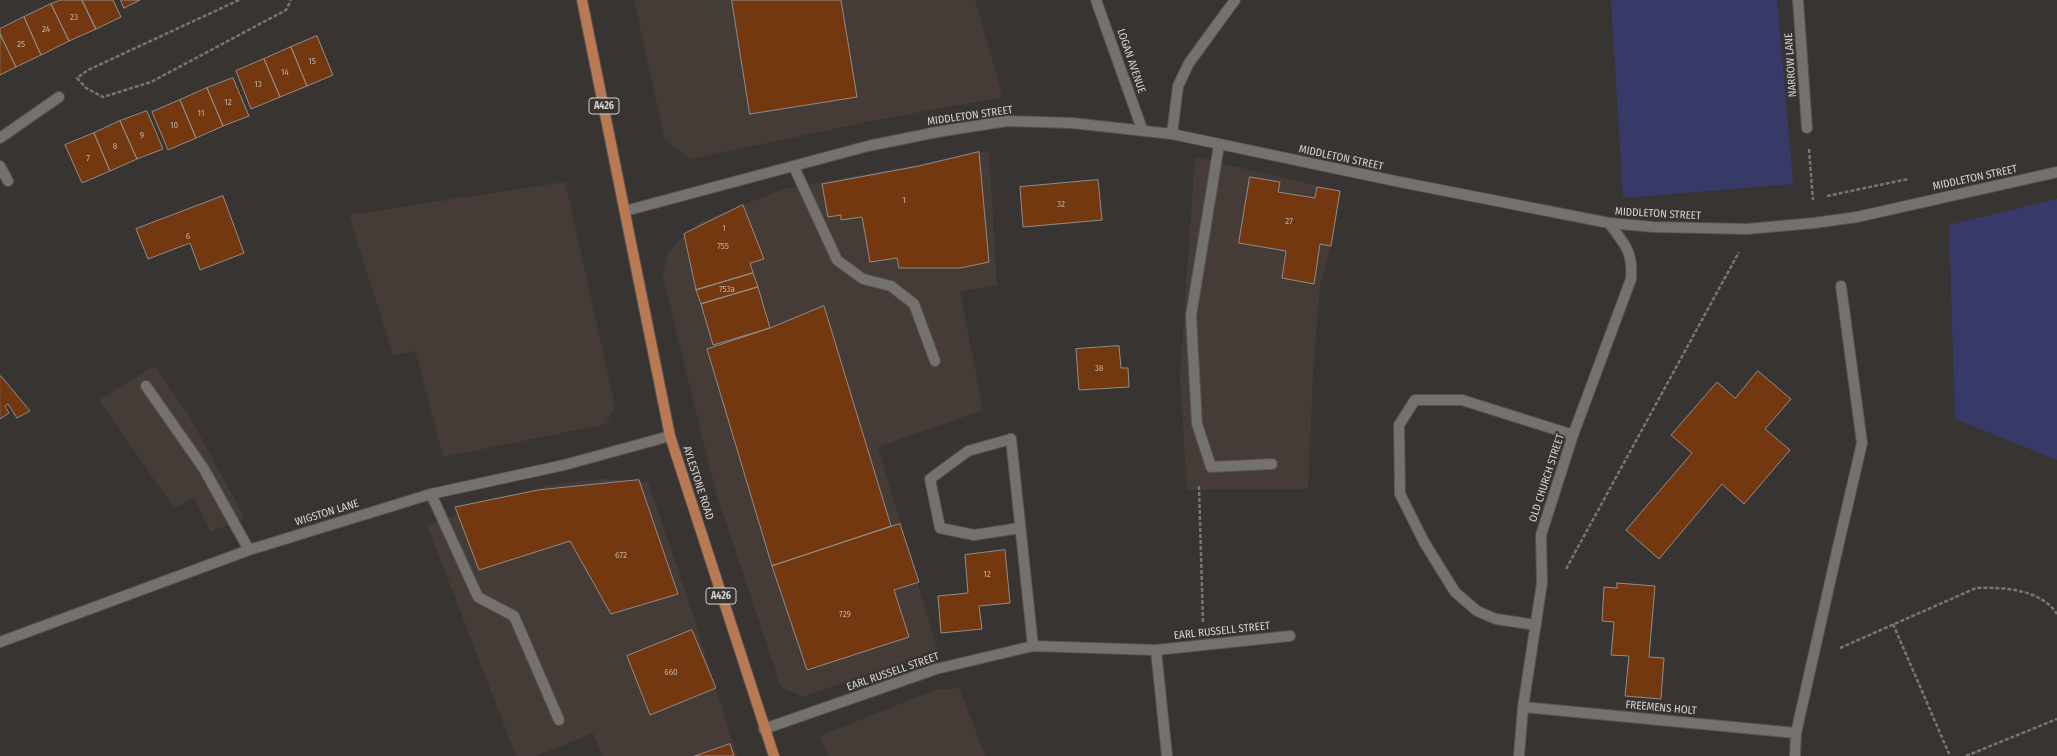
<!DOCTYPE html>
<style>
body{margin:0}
canvas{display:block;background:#373432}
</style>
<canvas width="2057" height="756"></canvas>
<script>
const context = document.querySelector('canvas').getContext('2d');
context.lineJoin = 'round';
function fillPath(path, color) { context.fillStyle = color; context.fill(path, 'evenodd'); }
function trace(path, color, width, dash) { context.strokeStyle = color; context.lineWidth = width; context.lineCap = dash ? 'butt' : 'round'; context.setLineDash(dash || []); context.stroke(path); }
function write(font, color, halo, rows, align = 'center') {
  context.font = font + ' "Fira Sans Condensed",sans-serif'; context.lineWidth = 3.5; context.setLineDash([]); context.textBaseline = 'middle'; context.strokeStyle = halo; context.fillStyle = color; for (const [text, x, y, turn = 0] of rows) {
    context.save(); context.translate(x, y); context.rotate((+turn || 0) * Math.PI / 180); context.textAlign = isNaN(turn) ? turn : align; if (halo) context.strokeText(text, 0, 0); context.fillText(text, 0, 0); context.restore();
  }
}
const built = new Path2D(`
 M634,0H975L1003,97L876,120L691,159L665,140Z
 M989,151L997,286L960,291L983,410L878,447L937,649L803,697L781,687L717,496L663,278L667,255L676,243L700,222L784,189Z
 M1195,157L1340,191L1331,246L1320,285L1313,374L1308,489L1187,490L1180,377Z
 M565,182L615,406L606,424L443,457L416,351L393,355L349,215Z
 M154,366L188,414L245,518L211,532L194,498L174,508L99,400Z
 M604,479L648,482L687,596L737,756H602L593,733L537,756H516L427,525L549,485Z
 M959,688L985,756H828L820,736L935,690Z`);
const green = new Path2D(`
 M1611,0H1777L1793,184L1623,198Z
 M2057,199V460L1955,419L1949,225Z`);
const building = new Path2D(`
 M61,0H82L96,29L69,41L51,4Z
 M82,0H113L121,17L96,29Z
 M121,0H140L124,8Z
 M732,0H841L857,97L750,114Z
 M51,4L69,41L41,55L24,17Z
 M24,17L41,55L16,67L0,34V29Z
 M0,34L16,67L0,75Z
 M317,36L333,75L307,86L291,47Z
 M291,47L307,86L280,97L264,59Z
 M264,59L280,97L251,109L236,71Z
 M233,78L249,116L223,126L207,88Z
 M207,88L223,126L196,138L180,100Z
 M180,100L196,138L168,150L152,112Z
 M147,111L163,149L137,159L120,121Z
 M120,121L137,159L110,171L94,133Z
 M94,133L110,171L82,183L65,145Z
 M979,152L989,262L960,268H899L897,258L870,262L862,217L841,220V215L828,217L822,184L919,166Z
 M1250,177L1280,182L1278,192L1315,198L1317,187L1340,191L1331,246L1320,244L1314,284L1282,278L1286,251L1239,243Z
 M1098,180L1102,220L1023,227L1020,187Z
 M223,196L244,253L200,270L190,243L148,259L136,229Z
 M743,205L764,259L750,263L753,273L696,290L684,234Z
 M753,273L758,287L701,304L696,290Z
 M758,287L770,328L713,345L701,304Z
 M824,306L891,526L772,566L707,349L770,328Z
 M1119,346L1121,368H1128L1129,387L1079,390L1076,349Z
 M1758,371L1791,399L1765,429L1790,450L1744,504L1722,484L1659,559L1626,530L1692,453L1671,435L1717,382L1735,398Z
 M0,376H1L30,411L17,418L8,404L5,406L9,413L0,419Z
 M639,480L678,594L611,614L570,541L479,570L455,507L538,490Z
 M900,524L919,582L894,590L909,637L807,670L772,566Z
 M1005,550L1010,603L979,606L982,629L941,633L938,596L968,593L965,555Z
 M1617,583L1655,586L1649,657L1664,658L1661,699L1625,696L1629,656L1611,655L1614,622L1602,621L1604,587L1617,588Z
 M692,630L716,688L650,715L627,656Z
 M730,744L734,756H695Z`);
const path = new Path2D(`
 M239,0L88,70L77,78L86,88L103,97L151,82L286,10L291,0
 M1809,149L1813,200
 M1827,196L1908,179
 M1199,486L1203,623
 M1566,569L1739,252
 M1893,624L1950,756
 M1840,648L1976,588C2003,587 2041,589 2057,614
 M1966,756L2057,719`);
const service = new Path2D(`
 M1219,145L1191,316L1197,424L1211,467L1272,464
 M794,167L837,260L863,279L891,286L914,304L935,361
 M146,386L204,469L249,550
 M1011,439L968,451L930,479L940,528L974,535L1020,528
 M431,494L478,597L514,616L559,720
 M1837,551L1862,443L1841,286
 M1536,625L1496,619L1477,611L1455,592L1424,542L1400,494L1399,425L1415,400H1462L1573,435`);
const minor = new Path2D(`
 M1096,0L1142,129
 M1798,0L1807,128
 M1172,134L1178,86L1189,63L1235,0
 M0,138L59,97
 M0,166L8,181
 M1011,439L1033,646
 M1156,650L1167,756
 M1523,707L1796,733
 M764,729L936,669L1033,646L1156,650L1290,636
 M1519,756L1523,707L1542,583L1541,535L1573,435L1631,279C1633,251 1625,245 1609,223
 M1795,756L1796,733L1837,551`);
const tertiary = new Path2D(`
 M625,211L868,146L937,132L1007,121L1072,123L1172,134L1395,181L1609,223L1654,227L1747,229L1814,223L1857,217L2057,172
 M0,642L249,550L431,494L564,465L670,436`);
const primary = new Path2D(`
 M582,0L670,436L774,756`);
const numberNames = [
 ["23",74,17],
 ["24",46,29],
 ["25",21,44],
 ["15",312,61],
 ["14",285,72],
 ["13",258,84],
 ["12",228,102],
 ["11",201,113],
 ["10",174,125],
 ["9",142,135],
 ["8",115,146],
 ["7",88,158],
 ["1",904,200],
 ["32",1061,204],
 ["27",1289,221],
 ["1",724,228],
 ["6",188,236],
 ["755",723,246],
 ["753a",727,289],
 ["38",1099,368],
 ["672",621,555],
 ["12",987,574],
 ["729",845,614],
 ["660",671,672]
];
const shields = [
 [604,106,30],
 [721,596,30]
];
const shieldNames = [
 ["A426",604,106],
 ["A426",721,596]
];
const streetNames = [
 ["LOGAN AVENUE",1131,61,71],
 ["NARROW LANE",1791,65,-94],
 ["MIDDLETON STREET",970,116,-8],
 ["MIDDLETON STREET",1341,158,12],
 ["MIDDLETON STREET",1975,178,-12],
 ["MIDDLETON STREET",1658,214,3],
 ["OLD CHURCH STREET",1547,478,-72],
 ["AYLESTONE ROAD",698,483,72],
 ["WIGSTON LANE",327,513,-17],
 ["EARL RUSSELL STREET",1222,631,-6],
 ["EARL RUSSELL STREET",893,672,-19],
 ["FREEMENS HOLT",1661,708,5]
];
fillPath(built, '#453c37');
fillPath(green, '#373a68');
fillPath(building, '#743810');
trace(building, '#908c8a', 1);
trace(service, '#555252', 12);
trace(minor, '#555252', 12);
trace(tertiary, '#555252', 12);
trace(primary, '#555252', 12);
trace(path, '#787574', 2.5, [4, 2]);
trace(service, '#75716f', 10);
trace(minor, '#75716f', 10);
trace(tertiary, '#75716f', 10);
trace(primary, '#b87953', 10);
write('9px', '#beada2', null, numberNames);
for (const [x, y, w] of shields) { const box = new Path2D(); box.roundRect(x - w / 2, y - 8, w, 16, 3); context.fillStyle = '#373432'; context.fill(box); trace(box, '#d6d4d3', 1); }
write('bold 10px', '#d6d4d3', null, shieldNames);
write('11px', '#d6d4d3', '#373432', streetNames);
</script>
